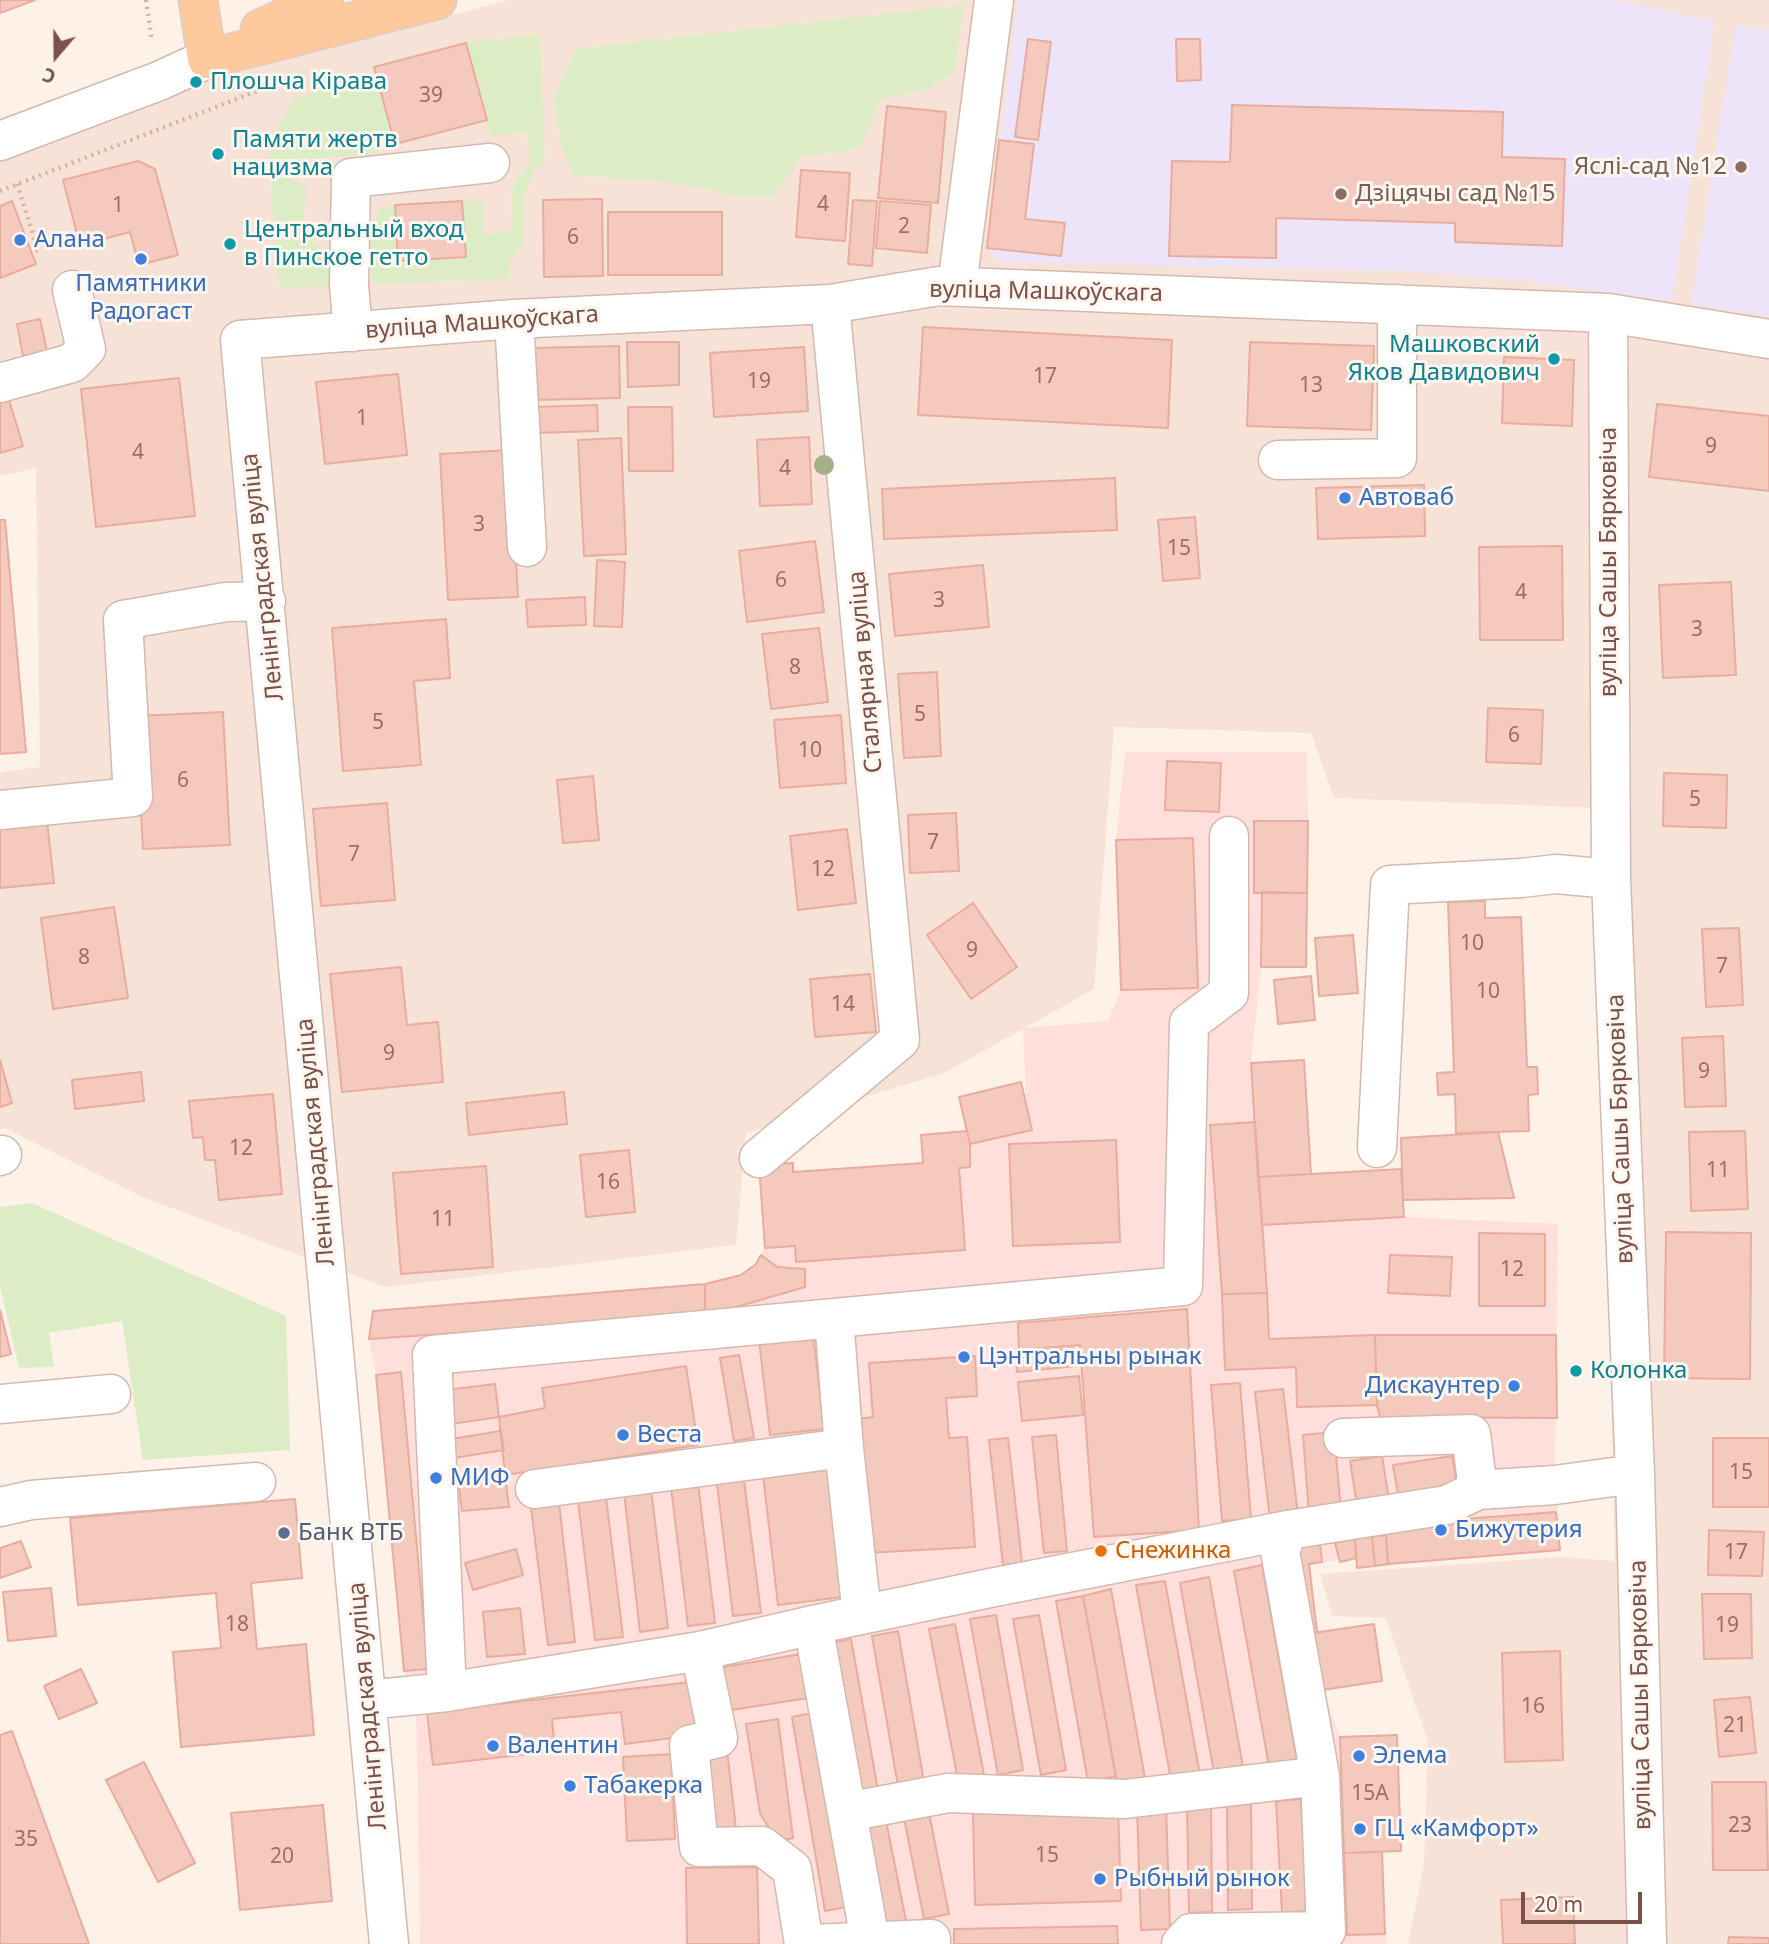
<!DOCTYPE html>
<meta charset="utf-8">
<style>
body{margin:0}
#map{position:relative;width:1769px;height:1944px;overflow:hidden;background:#fef1e8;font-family:"Noto Sans",sans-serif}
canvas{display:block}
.north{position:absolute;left:21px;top:21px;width:70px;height:70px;-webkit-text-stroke:5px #fff6f0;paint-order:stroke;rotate:200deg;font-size:19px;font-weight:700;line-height:28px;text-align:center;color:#7a5249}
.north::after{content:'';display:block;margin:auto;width:24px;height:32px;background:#7a5249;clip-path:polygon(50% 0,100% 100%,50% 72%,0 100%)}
.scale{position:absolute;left:1521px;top:1892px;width:121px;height:32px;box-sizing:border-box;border:4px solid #7a5249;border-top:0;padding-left:9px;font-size:21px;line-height:24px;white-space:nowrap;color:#7a5249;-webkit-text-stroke:5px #fff6f0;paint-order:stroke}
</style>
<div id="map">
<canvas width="1769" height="1944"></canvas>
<div class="north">С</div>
<div class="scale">20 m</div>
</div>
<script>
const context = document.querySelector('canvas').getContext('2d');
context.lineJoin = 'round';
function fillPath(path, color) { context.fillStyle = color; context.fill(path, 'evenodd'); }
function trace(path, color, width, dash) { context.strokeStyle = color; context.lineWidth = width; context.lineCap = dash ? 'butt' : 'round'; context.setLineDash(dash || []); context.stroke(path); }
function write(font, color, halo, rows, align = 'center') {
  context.font = font + ' "Noto Sans",sans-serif'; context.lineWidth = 6; context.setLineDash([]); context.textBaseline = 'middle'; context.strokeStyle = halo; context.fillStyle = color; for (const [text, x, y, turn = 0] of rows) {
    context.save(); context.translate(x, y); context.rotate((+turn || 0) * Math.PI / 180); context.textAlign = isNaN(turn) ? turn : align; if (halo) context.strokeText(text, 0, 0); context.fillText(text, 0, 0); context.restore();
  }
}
const residential = new Path2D(`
 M510,0H1769V1944H1408L1424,1866L1428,1742L1386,1618L1332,1616L1320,1574L1563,1557L1615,1561L1598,808L1334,798L1311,733L1114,727L1094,989L944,1073L746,1133L736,1245L385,1287L147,1199L5,1128L0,1130V772L40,767L36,468L0,476V155L170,87Z`);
const commercial = new Path2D(`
 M1125,752H1307L1308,821H1254V892H1262L1261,967L1251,1063L1262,1225L1404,1217L1558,1224L1555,1485L1560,1550L1357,1568L1356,1558L1309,1564L1317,1631L1374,1624L1382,1681L1322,1690L1340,1736L1397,1735L1401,1851L1382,1852L1386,1944H420L416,1695L404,1671L376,1375L369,1339L373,1311L705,1284L741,1275L756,1264L765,1248L759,1165L793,1163L794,1172L923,1163L921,1135L967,1131L959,1097L1021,1082L1026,1101L1023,1028L1108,1021L1121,990L1116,840Z`);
const education = new Path2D(`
 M1018,0H1612L1715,21L1672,301L1511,279L1398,271L1000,262L987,248Z
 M1736,25L1769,30V316L1691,304Z`);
const green = new Path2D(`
 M964,5L954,73L930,88L880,100L860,148L802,157L772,197H737L704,188L649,180L574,176L561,146L554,98L576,49Z
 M540,34L545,162L533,173L524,199L523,245L511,259L509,279L372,284C370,257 369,234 379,209L395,205L398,261L466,256L462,201L483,202V235L513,232L511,200L515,181L530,164L527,132L490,136L466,43Z
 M376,72L395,144L367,156L294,159L290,180L306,184L303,235C332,253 330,253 331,286L279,288L268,146L294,99L316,92L319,84L337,77L346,83Z
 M32,1203L286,1316L290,1450L143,1460L122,1321L49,1333L54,1367L19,1368L0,1286V1207Z`);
const building = new Path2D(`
 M0,0H35L0,13Z
 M1028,39L1051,42L1038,140L1015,137Z
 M1176,39H1200L1201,80L1177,81Z
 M466,43L487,120L395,144L374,67Z
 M1232,105L1503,112L1502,157L1565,159L1562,246L1455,242V223L1276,218V258L1169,256L1172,161L1230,162Z
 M887,106L946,112L938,203L878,198Z
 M999,140L1034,144L1025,219L1065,223L1061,256L987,248Z
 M138,161L155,169L178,255L139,265L130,232L80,245L63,180Z
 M801,170L850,173L845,241L796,237Z
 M602,199L603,276L544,277L543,200Z
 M853,200L877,201L872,266L848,264Z
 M12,201L36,264L0,278V206Z
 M462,201L466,257L398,261L395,205Z
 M880,201L931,205L927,253L876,248Z
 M608,212H722V275H608Z
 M40,319L47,351L23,356L17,324Z
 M923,327L1172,340L1168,428L918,415Z
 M627,342H679V385L628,387Z
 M1250,342L1374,346L1371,430L1247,426Z
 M619,346L620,398L533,400L532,348Z
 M804,347L808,411L714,417L710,353Z
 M1504,357L1574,360L1572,426L1502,423Z
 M398,374L407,455L325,464L316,382Z
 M179,378L195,516L96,527L81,389Z
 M5,387L23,446L0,453V389Z
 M1657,404L1769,416V491L1649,477Z
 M597,405L598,431L536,433L535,407Z
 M628,407H672L673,471H629Z
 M809,437L812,504L760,506L757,440Z
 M621,438L626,554L584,556L578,440Z
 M510,450L518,597L448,600L440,454Z
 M1115,478L1117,530L884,539L882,489Z
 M1424,485L1425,536L1318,539L1316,488Z
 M1195,517L1200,578L1163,581L1158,520Z
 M0,520H5L26,752L0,754Z
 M815,541L824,612L747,622L739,551Z
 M1562,546L1563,640H1480L1479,547Z
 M597,560L625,562L622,627L594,626Z
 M983,565L989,627L895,636L889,574Z
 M1731,582L1736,675L1663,678L1659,585Z
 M585,597L586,625L528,627L526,600Z
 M446,619L450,678L414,681L421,765L343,771L332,628Z
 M819,628L828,702L771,709L762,634Z
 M937,672L941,756L904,758L898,674Z
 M1488,708L1543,710L1541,764L1486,762Z
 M223,712L230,845L143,849L136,716Z
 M841,715L846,783L780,788L774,720Z
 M1167,761L1221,763L1219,812L1165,810Z
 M1664,773L1727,775L1726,828L1663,826Z
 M593,776L599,840L563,843L557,780Z
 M387,803L395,900L321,906L313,809Z
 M956,813L959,871L910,873L908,815Z
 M1254,821H1308L1307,893H1254Z
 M47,822L54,883L0,888V827Z
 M847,829L856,903L798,910L790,836Z
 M1193,838L1198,988L1121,990L1116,840Z
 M1262,892L1307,893L1306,967H1261Z
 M1485,901V918L1521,917L1527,1067H1537L1538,1094L1528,1095L1529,1131L1456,1133L1455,1094L1438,1095L1437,1073L1454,1072L1448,902Z
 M973,903L1017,967L971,999L927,935Z
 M114,907L128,998L53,1009L41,918Z
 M1739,928L1743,1005L1706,1007L1702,929Z
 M1353,935L1358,993L1319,996L1315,938Z
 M401,967L407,1025L438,1022L443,1082L342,1092L330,974Z
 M870,974L876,1032L815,1037L810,979Z
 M1311,976L1315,1020L1278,1024L1274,980Z
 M1723,1036L1726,1106L1685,1107L1682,1038Z
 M0,1060L12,1103L0,1107Z
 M1304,1060L1311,1174L1258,1177L1251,1063Z
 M141,1072L144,1101L75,1109L72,1080Z
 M1021,1082L1032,1130L970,1144L959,1097Z
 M564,1092L567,1124L469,1135L466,1103Z
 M273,1094L282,1194L219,1200L215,1160H205L203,1137L193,1138L189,1101Z
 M1255,1122L1267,1293L1222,1294L1210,1125Z
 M967,1131L970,1144V1167L959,1168L965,1250L796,1262L795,1246L765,1248L759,1165L793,1163V1172L923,1163L921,1135Z
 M1745,1131L1748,1209L1691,1211L1689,1132Z
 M1498,1132L1514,1198L1403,1200L1401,1138Z
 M1116,1140L1120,1242L1013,1246L1009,1144Z
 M629,1150L635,1212L586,1217L580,1155Z
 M486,1166L493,1267L401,1274L393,1173Z
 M1401,1169L1404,1217L1262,1225L1258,1177Z
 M1666,1232L1751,1233L1750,1379L1664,1378Z
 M1479,1233L1545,1234V1306H1479Z
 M761,1255L777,1267L805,1269V1287L705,1316V1284L741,1275L756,1264Z
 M1390,1255L1452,1257L1450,1296L1388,1293Z
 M705,1284V1316L369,1339L373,1311Z
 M1267,1293L1269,1339L1375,1335L1377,1405L1297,1407L1296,1367L1225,1370L1222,1294Z
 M1187,1309L1199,1530L1094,1537L1080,1345L1019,1350L1018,1323Z
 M0,1310L11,1354L0,1357Z
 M813,1333L824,1429L770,1435L759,1340Z
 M1375,1335H1556L1557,1418L1380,1417L1377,1405Z
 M1074,1348L1076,1366L1017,1372L1015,1354Z
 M739,1355L754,1438L734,1441L720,1358Z
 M975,1356L977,1396L946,1398L949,1438L967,1437L975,1547L865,1553L856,1419L873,1417L869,1363Z
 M686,1366L698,1445L505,1475L499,1417L545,1408L542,1388Z
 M401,1372L428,1669L404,1671L376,1375Z
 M1079,1376L1083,1415L1022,1421L1018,1382Z
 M1240,1383L1251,1519L1222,1521L1211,1385Z
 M495,1384L499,1417L451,1424L446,1390Z
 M1283,1389L1298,1515L1270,1519L1255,1392Z
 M501,1431L504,1450L453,1458L451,1439Z
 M1334,1432L1341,1511L1309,1514L1303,1435Z
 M1056,1435L1067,1551L1044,1553L1032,1437Z
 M1008,1438L1022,1563L1003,1565L989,1440Z
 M1713,1438H1769V1507H1713Z
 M1382,1456L1389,1500L1357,1505L1350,1461Z
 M1452,1456L1457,1486L1398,1494L1393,1465Z
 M834,1458L851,1596L778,1605L762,1466Z
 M743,1473L761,1613L733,1616L716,1476Z
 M505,1475L509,1507L462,1511L458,1479Z
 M698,1484L715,1623L688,1626L671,1487Z
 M651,1489L668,1628L640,1632L624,1492Z
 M606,1497L623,1637L595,1640L578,1501Z
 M295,1499L302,1578L251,1583L257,1649L306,1644L314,1735L181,1747L173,1652L221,1648L216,1593L78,1605L70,1518Z
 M559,1503L575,1642L548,1645L531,1507Z
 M1556,1512L1560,1550L1388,1564L1385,1525Z
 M1709,1530L1764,1532L1762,1576L1708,1575Z
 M1386,1535L1388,1564L1375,1566L1372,1537Z
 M1372,1537L1375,1566L1357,1568L1355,1538Z
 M1355,1538L1356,1558L1340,1562L1335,1543Z
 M21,1541L31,1567L0,1578V1548Z
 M1320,1543L1322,1562L1309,1564L1317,1632L1313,1633L1290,1546Z
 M516,1549L523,1575L473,1590L465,1563Z
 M1262,1565L1297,1761L1269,1766L1234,1571Z
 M1209,1577L1244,1773L1215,1778L1180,1583Z
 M1165,1581L1200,1775L1171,1780L1136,1585Z
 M51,1588L56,1636L8,1641L3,1592Z
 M1111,1589L1146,1784L1118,1789L1083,1596Z
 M1702,1594H1751L1752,1658L1704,1659Z
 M1083,1596L1116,1776L1088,1782L1056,1601Z
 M520,1608L525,1654L487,1657L483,1612Z
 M996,1615L1023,1770L998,1775L970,1619Z
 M1039,1615L1066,1770L1041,1775L1013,1619Z
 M955,1624L984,1775L958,1780L929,1629Z
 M1374,1624L1382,1681L1322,1690L1313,1633Z
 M898,1631L925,1788L899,1792L872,1636Z
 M851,1639L879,1796L854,1801L826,1644Z
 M1560,1651L1563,1760L1505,1762L1502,1653Z
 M807,1653L814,1697L725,1711L718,1668Z
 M81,1669L97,1703L59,1719L44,1686Z
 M691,1682L696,1735L625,1744L621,1712L552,1719L555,1751L433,1765L427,1712Z
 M1750,1697L1756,1753L1719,1757L1714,1700Z
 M818,1712L851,1906L825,1911L792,1717Z
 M778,1719L793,1838L777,1841L760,1813L746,1724Z
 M12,1731L89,1944H0V1735Z
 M1397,1735L1401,1851L1344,1853L1340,1737Z
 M727,1750L736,1829L715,1831L706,1753Z
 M671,1754L675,1839L627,1841L623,1757Z
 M144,1762L195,1863L158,1882L106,1780Z
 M1712,1782H1766L1768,1870H1713Z
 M1227,1798H1251L1252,1909L1228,1910Z
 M1301,1799L1308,1911L1282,1913L1276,1801Z
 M927,1803L949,1914L924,1919L902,1808Z
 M1187,1804H1211L1212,1912L1189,1913Z
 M323,1805L332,1901L240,1910L231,1813Z
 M1166,1806L1170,1929L1141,1930L1137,1807Z
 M1118,1807L1121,1901L975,1905L973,1811Z
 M885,1816L906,1921L881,1926L860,1822Z
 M1382,1852L1385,1934L1347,1935L1344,1853Z
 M757,1867L759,1944H687L686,1868Z
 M1573,1897L1575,1944H1503L1501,1900Z
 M1117,1926L1118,1944H954V1929Z
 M1729,1937L1769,1938V1944H1728Z`);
const path = new Path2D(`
 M146,0L152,41
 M17,184L38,250L31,252
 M0,191L257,91`);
const minor = new Path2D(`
 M0,141L159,81L207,59
 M957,286L994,0
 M1608,313L1611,879L1635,1474L1647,1944
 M514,319L527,547
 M353,332L349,285L351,178L490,163
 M0,383L72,363L86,349L72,290
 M1278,460L1397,458V304
 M0,810L133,797L123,620L226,602L266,601
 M1377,1148L1390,885L1521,878L1556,874L1611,879
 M0,1156L2,1155
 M759,1158L900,1040L830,304
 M834,1318L844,1448L862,1615
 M0,1404L111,1394
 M1343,1438L1471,1434L1478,1490L1555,1485L1635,1474
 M535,1489L844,1448
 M0,1507L31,1500L256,1482
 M813,1625L870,1940
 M700,1651L718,1738L689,1745L699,1847L762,1846L792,1869L804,1944
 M447,1692L700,1651L813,1625L990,1588L1288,1530
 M367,1700L447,1692L432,1355L1183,1286L1189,1023L1229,993V836
 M847,1812L948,1793L1125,1799L1320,1776
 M389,1944L240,340L514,319L830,304L939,286L1608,313L1769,339
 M812,1944L931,1939V1944
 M1181,1944L1191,1933L1326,1931L1320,1776L1280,1551L1288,1530L1447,1505L1478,1490`);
const major = new Path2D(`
 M198,0L207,59
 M260,29L324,0
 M207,59L437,0`);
const trees = [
 [824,465]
];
const markers = [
 [196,82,7,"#0f9aa8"],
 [218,154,7,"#0f9aa8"],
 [1741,167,7,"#8d6e63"],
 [1341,194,7,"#8d6e63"],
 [20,240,7,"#3f7fe0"],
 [230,244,7,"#0f9aa8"],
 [141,259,7,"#3f7fe0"],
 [1554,359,7,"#0f9aa8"],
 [1345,498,7,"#3f7fe0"],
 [964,1357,7,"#3f7fe0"],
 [1576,1371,7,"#0f9aa8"],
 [1514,1386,7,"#3f7fe0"],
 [623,1435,7,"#3f7fe0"],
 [436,1478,7,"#3f7fe0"],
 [1441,1530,7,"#3f7fe0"],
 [284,1533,7,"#5c6f8a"],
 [1101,1551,7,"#e8710a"],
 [493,1746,7,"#3f7fe0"],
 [1359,1756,7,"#3f7fe0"],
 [570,1786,7,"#3f7fe0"],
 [1360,1829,7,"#3f7fe0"],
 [1100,1879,7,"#3f7fe0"]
];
const numberNames = [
 ["39",431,96],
 ["4",823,205],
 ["1",118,206],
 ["2",904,227],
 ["6",573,238],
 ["17",1045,377],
 ["19",759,382],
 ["13",1311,386],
 ["1",362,419],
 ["9",1711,447],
 ["4",138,453],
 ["4",785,469],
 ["3",479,525],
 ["15",1179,549],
 ["6",781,581],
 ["4",1521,593],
 ["3",939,601],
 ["3",1697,630],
 ["8",795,668],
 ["5",920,715],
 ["5",378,723],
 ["6",1514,736],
 ["10",810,751],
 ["6",183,781],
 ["5",1695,800],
 ["7",933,843],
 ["7",354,855],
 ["12",823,870],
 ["10",1472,944],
 ["9",972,951],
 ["8",84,958],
 ["7",1722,967],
 ["10",1488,992],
 ["14",843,1005],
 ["9",389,1054],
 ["9",1704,1072],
 ["12",241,1149],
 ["11",1718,1171],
 ["16",608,1183],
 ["11",443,1220],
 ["12",1512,1270],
 ["15",1741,1473],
 ["17",1736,1553],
 ["18",237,1625],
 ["19",1727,1626],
 ["16",1533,1707],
 ["21",1735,1726],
 ["15А",1370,1794],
 ["23",1740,1826],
 ["35",26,1840],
 ["15",1047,1856],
 ["20",282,1857]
];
const cultureNames = [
 ["Плошча Кірава",210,82],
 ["Памяти жертв",232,140],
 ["нацизма",232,168],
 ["Центральный вход",244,230],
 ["в Пинское гетто",244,258],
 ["Машковский",1540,345,"right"],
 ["Яков Давидович",1540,373,"right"],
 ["Колонка",1590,1371]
];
const educationNames = [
 ["Яслі-сад №12",1727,167],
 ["Дзіцячы сад №15",1355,194,"left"]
];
const shopNames = [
 ["Алана",34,240],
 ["Памятники",141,284,"center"],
 ["Радогаст",141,312,"center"],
 ["Автоваб",1359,498],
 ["Цэнтральны рынак",978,1357],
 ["Дискаунтер",1500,1386,"right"],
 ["Веста",637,1435],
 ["МИФ",450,1478],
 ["Бижутерия",1455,1530],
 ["Валентин",507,1746],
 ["Элема",1373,1756],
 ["Табакерка",584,1786],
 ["ГЦ «Камфорт»",1374,1829],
 ["Рыбный рынок",1114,1879]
];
const streetNames = [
 ["вуліца Машкоўскага",1046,292,1],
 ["вуліца Машкоўскага",482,323,-4],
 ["вуліца Сашы Бярковіча",1609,562,-90],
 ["Ленінградская вуліца",263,577,-96],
 ["Сталярная вуліца",866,672,-95],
 ["вуліца Сашы Бярковіча",1621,1129,-92],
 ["Ленінградская вуліца",316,1142,-95],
 ["вуліца Сашы Бярковіча",1641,1695,-91],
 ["Ленінградская вуліца",368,1706,-95]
];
const serviceNames = [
 ["Банк ВТБ",298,1533]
];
const foodNames = [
 ["Снежинка",1115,1551]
];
fillPath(residential, '#f6e2d6');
fillPath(commercial, '#fedfdb');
fillPath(education, '#eee4fa');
fillPath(green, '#dcedc5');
fillPath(building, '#f5cabe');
trace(building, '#e9ac9d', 2);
trace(minor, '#d4b9af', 41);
trace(major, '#dacfcc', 41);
trace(path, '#dbaca0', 4.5, [2, 5]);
trace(minor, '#fff', 38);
trace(major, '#ffc99e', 38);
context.fillStyle = '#a4b08a';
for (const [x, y] of trees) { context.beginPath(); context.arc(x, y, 10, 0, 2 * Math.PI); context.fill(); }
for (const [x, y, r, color] of markers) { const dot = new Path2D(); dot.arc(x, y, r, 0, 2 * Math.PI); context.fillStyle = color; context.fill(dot); trace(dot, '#fff6f0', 2.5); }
write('21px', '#997066', null, numberNames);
write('24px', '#0d838f', '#fff6f0', cultureNames, 'left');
write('24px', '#785e54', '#fff6f0', educationNames, 'right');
write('24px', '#366cbe', '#fff6f0', shopNames, 'left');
write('24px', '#7a5249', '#fff6f0', streetNames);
write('24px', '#4e5e75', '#fff6f0', serviceNames, 'left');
write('24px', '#c56008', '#fff6f0', foodNames, 'left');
</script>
